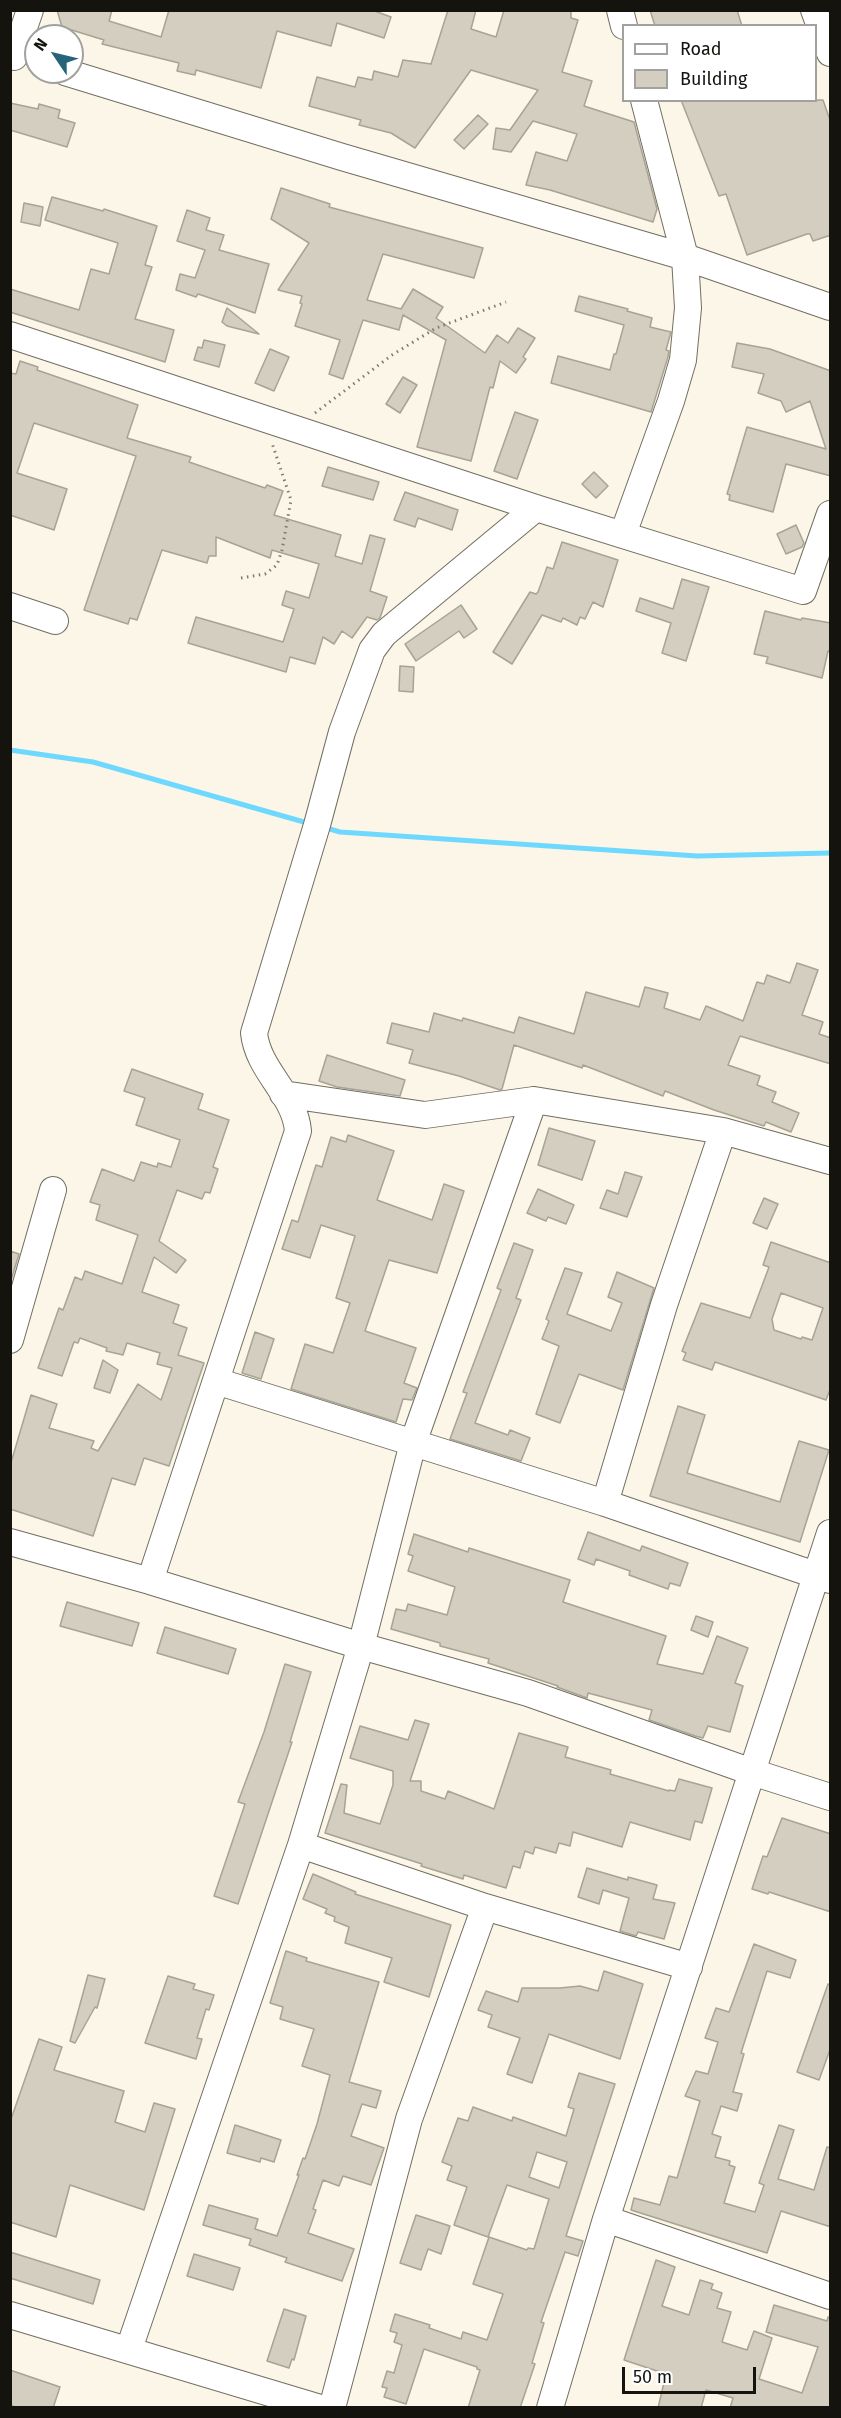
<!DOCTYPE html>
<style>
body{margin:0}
#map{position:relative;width:841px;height:2418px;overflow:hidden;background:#fbf6e7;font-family:"Fira Sans",sans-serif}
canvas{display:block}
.frame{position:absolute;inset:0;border:12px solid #15130e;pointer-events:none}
.legend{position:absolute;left:622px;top:24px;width:195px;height:78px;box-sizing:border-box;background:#fff;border:2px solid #a1a19f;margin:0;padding:8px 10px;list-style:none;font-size:18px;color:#15130e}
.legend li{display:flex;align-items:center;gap:12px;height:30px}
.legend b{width:30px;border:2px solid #a1a19f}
.north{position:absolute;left:24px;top:24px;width:60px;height:60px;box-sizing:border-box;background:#fff;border:2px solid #a1a19f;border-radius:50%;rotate:305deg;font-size:16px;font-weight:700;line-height:24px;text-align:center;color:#15130e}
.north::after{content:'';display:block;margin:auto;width:21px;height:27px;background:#25647a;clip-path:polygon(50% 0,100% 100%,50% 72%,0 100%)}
.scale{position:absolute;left:622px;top:2367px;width:134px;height:27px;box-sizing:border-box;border:3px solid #15130e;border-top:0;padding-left:8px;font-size:18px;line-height:21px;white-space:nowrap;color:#15130e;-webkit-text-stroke:4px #fff;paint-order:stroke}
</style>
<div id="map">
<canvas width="841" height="2418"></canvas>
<div class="frame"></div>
<ul class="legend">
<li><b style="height:8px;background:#fff"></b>Road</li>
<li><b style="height:16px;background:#d3cebf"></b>Building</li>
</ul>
<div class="north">N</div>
<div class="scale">50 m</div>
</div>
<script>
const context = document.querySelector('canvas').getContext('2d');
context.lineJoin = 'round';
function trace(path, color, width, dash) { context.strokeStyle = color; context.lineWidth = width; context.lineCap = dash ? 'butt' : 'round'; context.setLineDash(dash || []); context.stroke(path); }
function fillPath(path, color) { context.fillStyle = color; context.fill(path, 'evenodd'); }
const stream = new Path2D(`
 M10,750L93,762L311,824
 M323,827L340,832L697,856L830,853`);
const building = new Path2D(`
 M57,10H112L109,21L161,37L169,10H372L391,17L384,38L337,23L331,46L277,31L261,88L196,70L195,75L177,71L179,63L102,44L104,40L62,27Z
 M448,10H476L471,29L496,37L504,10H571V18L578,20L562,72L592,81L584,106L634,122L657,209L653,222L550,190L526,185L536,152L567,161L577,134L533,121L511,152L493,149L496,128L510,130L538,90L471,70L415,148L391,133L359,125L361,120L309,106L317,77L355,87L358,77L372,80L374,71L398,77L403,60L431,64Z
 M650,10H737L742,26H655Z
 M681,100H823L831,123V235L813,241L810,234H807L747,255L726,194L719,196Z
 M10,103L38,109L39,104L60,110L58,118L75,123L67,147L10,130Z
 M478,115L488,124L464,149L454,140Z
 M281,188L330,204L329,207L483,248L474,278L383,254L367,300L401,309L413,289L443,307L436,318L485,353L497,335L508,343L518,328L535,338L523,357L526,359L516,373L500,361L493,388L490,387L471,461L417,447L446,340L403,315L399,330L363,320L343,379L329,374L340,340L295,326L302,304L300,303L302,296L278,290L309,243L271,219Z
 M52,197L103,211L104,209L157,226L145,265L152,267L135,319L174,330L165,362L10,312V289L79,310L91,269L109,274L118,243L45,220Z
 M24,203L43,207L40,226L21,222Z
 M187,210L210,218L206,230L224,235L219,250L269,264L255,313L198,294L196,297L176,290L180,274L195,278L205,250L177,241Z
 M579,296L628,309L627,311L652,318L650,327L671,332L666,350L669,351L668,357L651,412L551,383L558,356L610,370L614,354H616L624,325L575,311Z
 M227,308L259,334L227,326L222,322Z
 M204,340L225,345L219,367L194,360L198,347L202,348Z
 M737,343L770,349L831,371V476L786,464L773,512L729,500L730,495L727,494L747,427L826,449L810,401L786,412L781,401L758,393L764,374L732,367Z
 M270,349L289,357L274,391L255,383Z
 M20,361L38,367L37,370L138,405L127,438L191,457L189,462L265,488L267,485L283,491L274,515L341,535L335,556L362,564L370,535L385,539L370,591L387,597L380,618L377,620L367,617L352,638L342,631L334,644L323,637L315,664L290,657L286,672L188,643L196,617L283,642L294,609L282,605L286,591L309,598L319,564L272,550L270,558L216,537V556H209L207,563L162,550L137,620L130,618L128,624L84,610L136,456L34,423L17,473L67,489L54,530L10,515V373L16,374Z
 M403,377L417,385L400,413L386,404Z
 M515,412L538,420L517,479L494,471Z
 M328,467L379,482L373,500L322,486Z
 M594,472L608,486L596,498L582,484Z
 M405,492L458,510L452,530L418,518L415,527L394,520Z
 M796,525L804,543L802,547L786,554L777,534Z
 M562,542L618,560L603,607L593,602L585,619L580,617L577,625L563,618L561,622L542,615L512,664L493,652L530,592L536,594L538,592L547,567L553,569Z
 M682,579L709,587L686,661L662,653L671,623L636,611L640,598L673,609Z
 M461,605L477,629L464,638L459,631L416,661L405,644Z
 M765,611L801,620L802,618L831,623V652L828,651L822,678L766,663L768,657L754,654Z
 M400,666L414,667L413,692L399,691Z
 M797,963L818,970L802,1015L823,1022L819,1034L831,1038V1064L740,1036L728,1065L760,1076L757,1085L776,1092L772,1102L799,1113L791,1132L766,1122L764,1126L714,1110L665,1091L663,1096L583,1065L582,1068L514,1045L502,1089L500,1090L459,1076L409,1063L413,1050L387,1043L392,1023L429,1032L434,1013L462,1021L463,1018L514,1033L519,1017L574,1034L586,992L639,1007L645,987L668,993L664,1008L700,1020L706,1006L743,1021L757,982L764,984L767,975L790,983Z
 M327,1055L405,1080L400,1096L337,1087L319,1081Z
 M132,1069L203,1094L198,1109L229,1120L213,1167L218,1169L210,1193L205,1192L202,1199L177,1190L159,1241L186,1260L176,1273L154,1257L142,1292L179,1305L173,1323L187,1328L178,1355L204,1363L169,1466L144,1458L135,1485L112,1478L93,1536L10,1509V1466L31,1395L57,1404L49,1428L94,1441L91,1448L98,1451L138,1384L161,1400L172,1368L157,1364L160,1353L127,1343L123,1355L106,1351L107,1348L80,1338L78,1343L74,1342L62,1376L38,1368L59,1308L63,1310L75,1277L82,1280L85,1271L122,1284L138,1235L96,1220L100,1205L90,1202L102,1169L134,1181L141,1162L157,1167L158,1163L171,1167L180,1140L136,1125L145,1098L124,1091Z
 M549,1128L595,1141L582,1180L538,1165Z
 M348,1135L394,1151L377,1200L432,1220L444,1184L464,1191L437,1273L389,1260L365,1331L416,1348L404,1383L417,1388L412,1400L403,1399L396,1422L291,1389L305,1344L333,1353L350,1303L336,1298L355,1236L321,1225L310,1258L282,1249L292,1220L298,1222L316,1165L322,1167L331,1137L346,1142Z
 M625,1172L642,1177L627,1217L600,1208L607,1190L618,1194Z
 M538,1189L574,1205L566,1224L548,1217L546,1221L527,1213Z
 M764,1198L778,1204L767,1229L753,1223Z
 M771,1242L831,1263V1387L826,1400L715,1362L712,1370L683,1360L686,1353L682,1351L701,1303L750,1318L769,1267L763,1265ZM781,1293L823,1308L812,1340L802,1337L801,1339L774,1330L772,1319Z
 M514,1243L533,1250L516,1298L521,1300L475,1423L508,1435L510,1430L530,1438L521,1461L450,1439L467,1393L463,1392L501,1290L497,1288Z
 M10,1251L19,1254L10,1284Z
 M565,1268L582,1273L567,1314L611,1331L622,1303L608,1297L617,1272L654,1288L623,1390L579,1374L560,1423L536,1414L559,1346L542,1339L549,1321L546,1319Z
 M255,1332L274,1339L261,1379L242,1373Z
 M103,1360L118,1370L110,1393L94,1388Z
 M678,1406L705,1415L687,1473L780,1502L799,1441L829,1450L800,1542L650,1496Z
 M588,1532L640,1551L642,1546L688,1563L680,1586L670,1583L668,1589L629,1575L630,1571L596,1559L594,1565L578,1559Z
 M414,1534L468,1552L469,1548L570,1580L563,1602L666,1636L657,1664L703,1674L717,1636L748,1648L735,1683L743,1686L730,1732L708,1726L703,1738L695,1736L649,1720L652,1710L588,1693L587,1698L557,1687L558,1686L488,1663L489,1659L440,1646V1643L391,1629L396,1609L406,1611L408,1604L447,1615L455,1587L408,1571L413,1556L408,1554Z
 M67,1602L139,1623L132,1646L60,1626Z
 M696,1616L713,1622L708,1637L691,1630Z
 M165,1627L236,1649L228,1674L157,1653Z
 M285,1664L311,1672L290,1742H292L238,1904L214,1896L245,1804L238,1802L264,1732Z
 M415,1720L429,1724L410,1781H421V1791L445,1799L448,1791L494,1809L519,1733L568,1747L565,1757L611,1770L610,1774L669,1791V1790L675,1791L679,1779L712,1788L702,1823L695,1821L690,1840L630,1822L622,1847L573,1832L570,1846L559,1843L556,1853L535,1847L533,1854L525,1851L520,1868L513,1866L506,1888L464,1875L463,1879L421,1866L422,1864L325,1833L341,1784L347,1785L344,1813L380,1824L393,1785V1771L350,1758L360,1726L408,1740Z
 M782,1818L831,1834V1912L769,1892L768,1894L752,1889L763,1856L767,1857Z
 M587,1868L628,1880V1877L657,1885L653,1899L675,1903L664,1939L638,1932L636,1936L620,1931L629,1898L603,1890L599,1904L578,1897Z
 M313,1874L356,1892L355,1894L451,1925L429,1997L384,1982L392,1958L345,1943L349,1927L334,1921L335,1917L325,1913L327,1909L303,1899Z
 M754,1944L796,1960L790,1978L767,1971L741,2053L744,2054L733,2092L742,2094L737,2111L721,2106L712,2134L721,2137L715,2157L730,2161L729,2165L735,2167L724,2203L755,2212L764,2185L759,2183L779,2125L794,2130L778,2179L814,2190L827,2147L831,2148V2227L781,2211L767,2253L631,2210L634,2198L660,2205L669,2176L677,2178L700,2101L685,2096L696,2071L708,2074L718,2042L705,2038L716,2008L729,2012Z
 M286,1951L307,1958L306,1961L379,1982L349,2082L381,2091L376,2108L362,2104L351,2136L384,2148L371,2185L343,2176L339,2186L323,2180L313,2209L316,2210L308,2233L354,2249L342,2281L285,2262L287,2258L249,2245L251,2239L203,2225L209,2205L258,2219L255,2229L277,2236L299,2175H297L303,2158L305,2159L317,2124L330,2075L302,2066L314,2029L280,2019L283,2007L270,2003Z
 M604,1971L643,1984L620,2059L549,2034L532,2083L507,2074L520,2038L488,2027L492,2015L478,2010L486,1991L518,2002L522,1988H560L580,1986L598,1991Z
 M88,1975L105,1979L97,2008L95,2007L75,2043L70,2041Z
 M168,1976L195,1984L193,1989L214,1995L209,2010L206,2009L197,2038L202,2039L196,2059L145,2043Z
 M828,1984L831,1985V2047L819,2080L797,2072Z
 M39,2039L62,2047L54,2070L124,2091L115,2122L145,2132L154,2103L175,2109L144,2210L70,2185L56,2237L10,2222V2122Z
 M579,2073L615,2084L566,2236L583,2241L578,2256L565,2252L541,2322L544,2323L532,2363L535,2364L520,2408H468L480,2370L477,2369V2367L424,2349L406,2404L384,2397L387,2388L382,2387L387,2371L394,2373L402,2345L394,2342L397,2333L390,2331L395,2314L430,2325L429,2328L461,2339L463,2332L487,2340L503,2294L473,2284L489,2237L527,2250L528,2248L534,2249L549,2199L507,2185L488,2237L454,2225L467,2187L447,2180L452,2166L442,2162L458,2118L468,2121L473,2107L512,2121L513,2117L566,2136L574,2109L568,2107ZM537,2152L567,2162L559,2188L529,2177Z
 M235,2125L281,2140L274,2162L261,2158L260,2162L227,2153Z
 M416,2215L450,2226L441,2254L428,2249L421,2270L400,2263Z
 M10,2252L100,2280L93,2304L10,2278Z
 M194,2254L240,2268L233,2290L187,2276Z
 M656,2260L675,2267L662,2306L689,2315L700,2280L713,2284L711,2289L722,2293L717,2308L731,2312L722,2342L747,2350L754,2331L772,2338L759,2379L802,2393L818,2347L766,2332L774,2305L827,2321L828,2317L831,2318V2408H730L733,2398L706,2390L701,2408H658L666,2374L624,2360Z
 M284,2309L306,2316L294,2360L292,2359L289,2368L267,2361Z
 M10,2370L60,2387L53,2408H17L10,2405Z`);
const path = new Path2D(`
 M315,413L392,355L436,328L506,302
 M241,578L265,574L277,565L282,550L291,500L272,443`);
const minor = new Path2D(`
 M620,10L624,26
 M814,10L830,53
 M14,57L30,10
 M65,72L342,157L685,257L830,307
 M10,335L536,508L803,591L830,514
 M623,534L671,401L683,360L688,308L685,257L644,100
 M10,606L55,621
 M283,1094L425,1115L534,1100L723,1131L830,1161
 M10,1340L53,1190
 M216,1381L605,1503L830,1580
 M605,1503L664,1305L723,1131
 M10,1542L150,1581L361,1646L528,1693L752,1772L830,1797
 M150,1581L298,1131C295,1094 258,1071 254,1033L317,825L342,732L372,650L384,634L536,508
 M301,1845L485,1907L689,1967
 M606,2219L830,2296
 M10,2315L320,2408
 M129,2349L301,1845L361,1646L413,1443L534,1100
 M332,2408L409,2119L485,1907
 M550,2408L606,2219L830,1533`);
trace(stream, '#6ed8fe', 5);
fillPath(building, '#d3cebf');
trace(building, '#a7a395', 1.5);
trace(minor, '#726e61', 28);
trace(path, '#7e7b71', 3, [1.5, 4.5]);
trace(minor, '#fff', 26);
</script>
